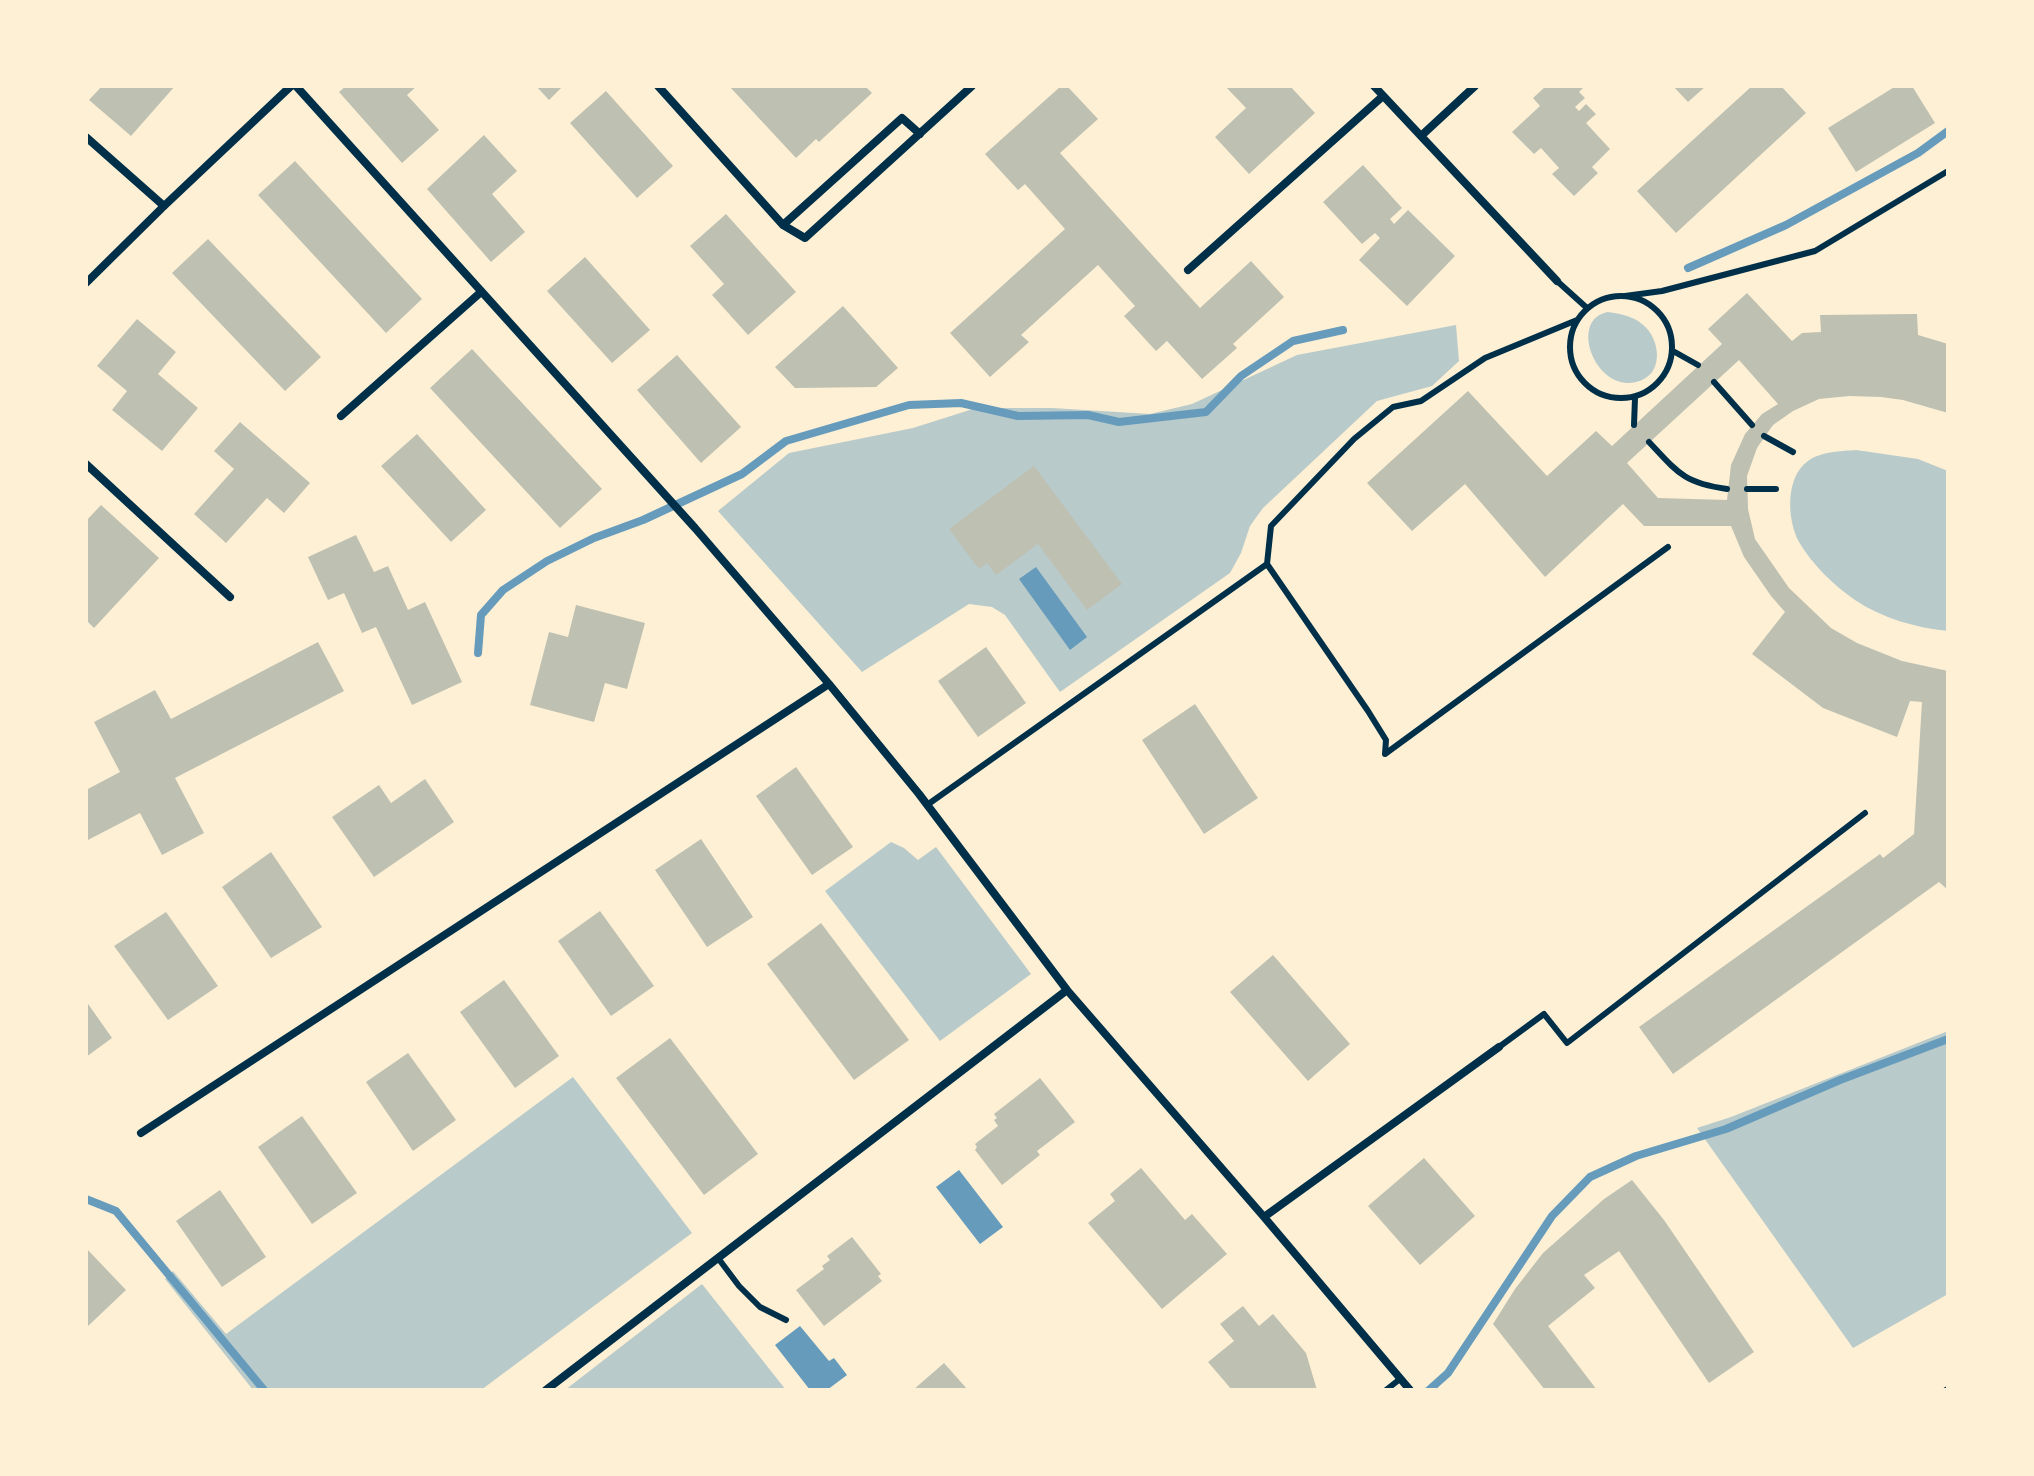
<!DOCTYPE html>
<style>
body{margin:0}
#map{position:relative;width:2034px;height:1476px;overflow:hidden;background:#fdf0d5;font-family:Karla,sans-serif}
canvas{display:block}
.frame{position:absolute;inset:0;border:88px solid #fdf0d5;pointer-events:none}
</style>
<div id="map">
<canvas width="2034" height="1476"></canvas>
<div class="frame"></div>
</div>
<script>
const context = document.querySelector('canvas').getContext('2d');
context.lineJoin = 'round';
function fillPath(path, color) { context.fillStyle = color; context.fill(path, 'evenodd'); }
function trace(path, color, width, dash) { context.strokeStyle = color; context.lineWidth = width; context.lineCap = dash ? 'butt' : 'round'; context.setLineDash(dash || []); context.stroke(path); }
const green = new Path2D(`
 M1608,312C1620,314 1633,316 1642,324C1661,338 1665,376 1636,382C1595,392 1568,319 1608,312Z
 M1456,325L1459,361L1432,386L1377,401L1263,508L1250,526L1241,553L1230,573L1060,692L1005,615L992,607L969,604L862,672L718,511L789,453L913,428L976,408H1052L1150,414L1192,404L1297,355Z
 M1856,450L1918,459L1948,471V631C1916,628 1882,618 1855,600C1833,585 1812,564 1799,542C1787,520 1785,477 1808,461C1819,452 1841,451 1856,450Z
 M891,842L904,848L918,860L936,847L1031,974L940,1041L825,891Z
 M1948,1031V1294L1853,1348L1697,1128L1731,1117Z
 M573,1077L692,1233L481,1390H253L165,1279L173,1271L226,1334Z
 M702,1284L786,1390H565Z`);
const water = new Path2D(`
 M1036,567L1087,637L1070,650L1019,579Z
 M959,1170L1003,1227L980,1244L936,1187Z
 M800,1326L829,1361L834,1358L847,1375L827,1390H810L775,1345Z`);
const stream = new Path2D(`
 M1688,268L1786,225L1918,153L1948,131
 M478,653L481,615L503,590L547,561L594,538L643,520L742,474L786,441L909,405L961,403L1018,416L1088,415L1119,422L1206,412L1241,376L1293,341L1343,330
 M86,1199L116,1211L264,1390
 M1429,1390L1448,1373L1552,1216L1590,1177L1636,1156L1726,1129L1840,1080L1948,1039`);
const building = new Path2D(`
 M102,86H175L131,136L89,100Z
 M346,86H417L407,95L439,130L402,163L339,92Z
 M536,86H563L549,100Z
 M729,86H865L872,93L819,142L816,139L796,158Z
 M1061,86H1067L1098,119L1060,153L1200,308L1251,261L1284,297L1233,344L1237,348L1202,379L1167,341L1156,351L1124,316L1135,306L1098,265L1021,335L1029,342L990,377L950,333L1065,229L1025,184L1018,190L985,154Z
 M1225,86H1290L1315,113L1249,174L1215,137L1246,108Z
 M1546,86H1585L1579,92L1585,98L1575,107L1579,111L1586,104L1596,114L1586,123L1610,149L1592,167L1598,173L1574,196L1552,174L1559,168L1541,148L1534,154L1512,132L1540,106L1533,98Z
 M1673,86H1706L1688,102Z
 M1752,86H1781L1806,113L1676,233L1637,191Z
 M1896,86H1912L1935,123L1856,172L1828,128Z
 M606,91L673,166L637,198L570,123Z
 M484,135L517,171L492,194L525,232L491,262L427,189Z
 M295,161L422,299L386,333L258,195Z
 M1363,165L1402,208L1390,219L1394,224L1408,210L1455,256L1407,306L1359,260L1380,238L1375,233L1362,244L1323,202Z
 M726,214L796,292L748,335L712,295L724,284L690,246Z
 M208,239L321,357L285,391L172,273Z
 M585,257L650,330L612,363L547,291Z
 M1747,293L1792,341L1802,333L1821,332L1820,315L1917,314L1918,335L1948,344V413L1903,400L1881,397L1849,396L1819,399L1793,411L1773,425L1757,448L1747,476L1748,509L1755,539L1789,588L1831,628L1857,643L1902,661L1948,671V890L1939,882L1673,1074L1639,1027L1880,854L1883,858L1914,834L1922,702L1910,701L1897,737L1823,708L1752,654L1785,612L1771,596L1744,557L1731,526H1644L1623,504L1545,577L1465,484L1412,531L1367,483L1468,391L1547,476L1596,431L1612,446L1722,344L1708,329ZM1739,360L1778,404L1762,414L1745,434L1731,465L1727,500L1658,498L1627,463Z
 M843,306L898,368L876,387L795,388L775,367Z
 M137,319L176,352L158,374L198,408L162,451L112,410L127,391L97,366Z
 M472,349L602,489L560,528L430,388Z
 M677,355L741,427L701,463L637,390Z
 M240,422L310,483L284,513L267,498L226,543L194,514L234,469L214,451Z
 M417,434L486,510L451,542L381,466Z
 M1034,466L1122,584L1087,610L1038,544L996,575L987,563L979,569L949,529Z
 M101,505L159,558L94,628L86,620V521Z
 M356,535L374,572L388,566L408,610L425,602L462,682L412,705L376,627L362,633L344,593L328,600L308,557Z
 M576,605L645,623L627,689L605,683L594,722L530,705L549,632L568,637Z
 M318,642L344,691L175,778L204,833L162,855L140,813L86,841V790L120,772L94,722L155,690L171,719Z
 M986,647L1026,703L978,737L938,681Z
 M1195,704L1258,798L1204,834L1142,740Z
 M796,767L853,847L812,875L756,796Z
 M425,779L454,822L374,877L332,817L379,785L391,803Z
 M701,839L753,917L707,947L655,870Z
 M271,852L322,927L271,958L222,887Z
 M600,911L654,986L611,1016L558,941Z
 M166,912L218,986L168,1020L114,946Z
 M821,923L909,1040L854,1080L767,964Z
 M1273,955L1350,1044L1308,1081L1230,992Z
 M504,980L559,1056L515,1088L460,1012Z
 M86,1001L112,1038L86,1057Z
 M670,1038L758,1154L704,1195L616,1078Z
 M408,1053L456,1120L413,1151L366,1082Z
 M1040,1078L1075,1122L1037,1151L1040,1155L1002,1185L975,1150L977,1147L975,1144L998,1126L994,1120L997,1118L994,1114Z
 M302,1116L357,1193L312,1224L258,1147Z
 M1424,1158L1475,1216L1420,1265L1368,1206Z
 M1141,1168L1185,1220L1192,1214L1227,1254L1162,1309L1088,1223L1115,1201L1110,1194Z
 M1632,1180L1664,1220L1754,1352L1709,1383L1619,1251L1584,1275L1595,1288L1548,1326L1597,1390H1545L1493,1324L1515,1289L1543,1253L1604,1199Z
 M220,1190L266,1257L222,1287L176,1221Z
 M852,1237L881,1274L878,1276L882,1281L824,1326L796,1290L824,1269L822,1266L830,1260L827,1256Z
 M86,1248L126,1290L86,1328Z
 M1243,1306L1259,1326L1273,1314L1306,1353L1317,1390H1232L1208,1362L1234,1341L1220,1324Z
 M944,1363L968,1390H913Z`);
const service = new Path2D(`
 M1557,281L1587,308
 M1570 347a51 51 0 1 1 102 0a51 51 0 1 1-102 0Z
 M1625,296L1662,291L1815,251L1948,171
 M1673,351L1698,365
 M1714,382L1752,425
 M1634,425L1635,398
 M1764,436L1793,452
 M1649,442C1678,473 1684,483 1727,489
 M1747,489H1776
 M1267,564L1271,526L1354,439L1393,407L1421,401L1485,358L1577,320
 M927,805L1267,564L1368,711L1386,740L1385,754L1668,547
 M1499,1047L1544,1014L1567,1043L1865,813
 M718,1258L739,1286L760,1307L786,1320
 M1386,1390L1400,1379
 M1946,1390L1948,1389`);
const minor = new Path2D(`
 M296,86L695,528L829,684L919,794L1067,990L1264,1217L1410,1390
 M658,86L783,225L805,238L972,86
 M1374,86L1557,281
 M1421,136L1475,86
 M86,137L164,206
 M783,225L902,118L920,134
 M1188,270L1383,96
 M86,283L164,206L291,86
 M341,416L481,292
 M86,464L230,597
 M141,1133L829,684
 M1264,1217L1499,1047
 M546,1390L1067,990`);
fillPath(green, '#b9caca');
fillPath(water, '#669bbc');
trace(stream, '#669bbc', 8);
fillPath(building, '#bec0b2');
trace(service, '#003049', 6);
trace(minor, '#003049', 8);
</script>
